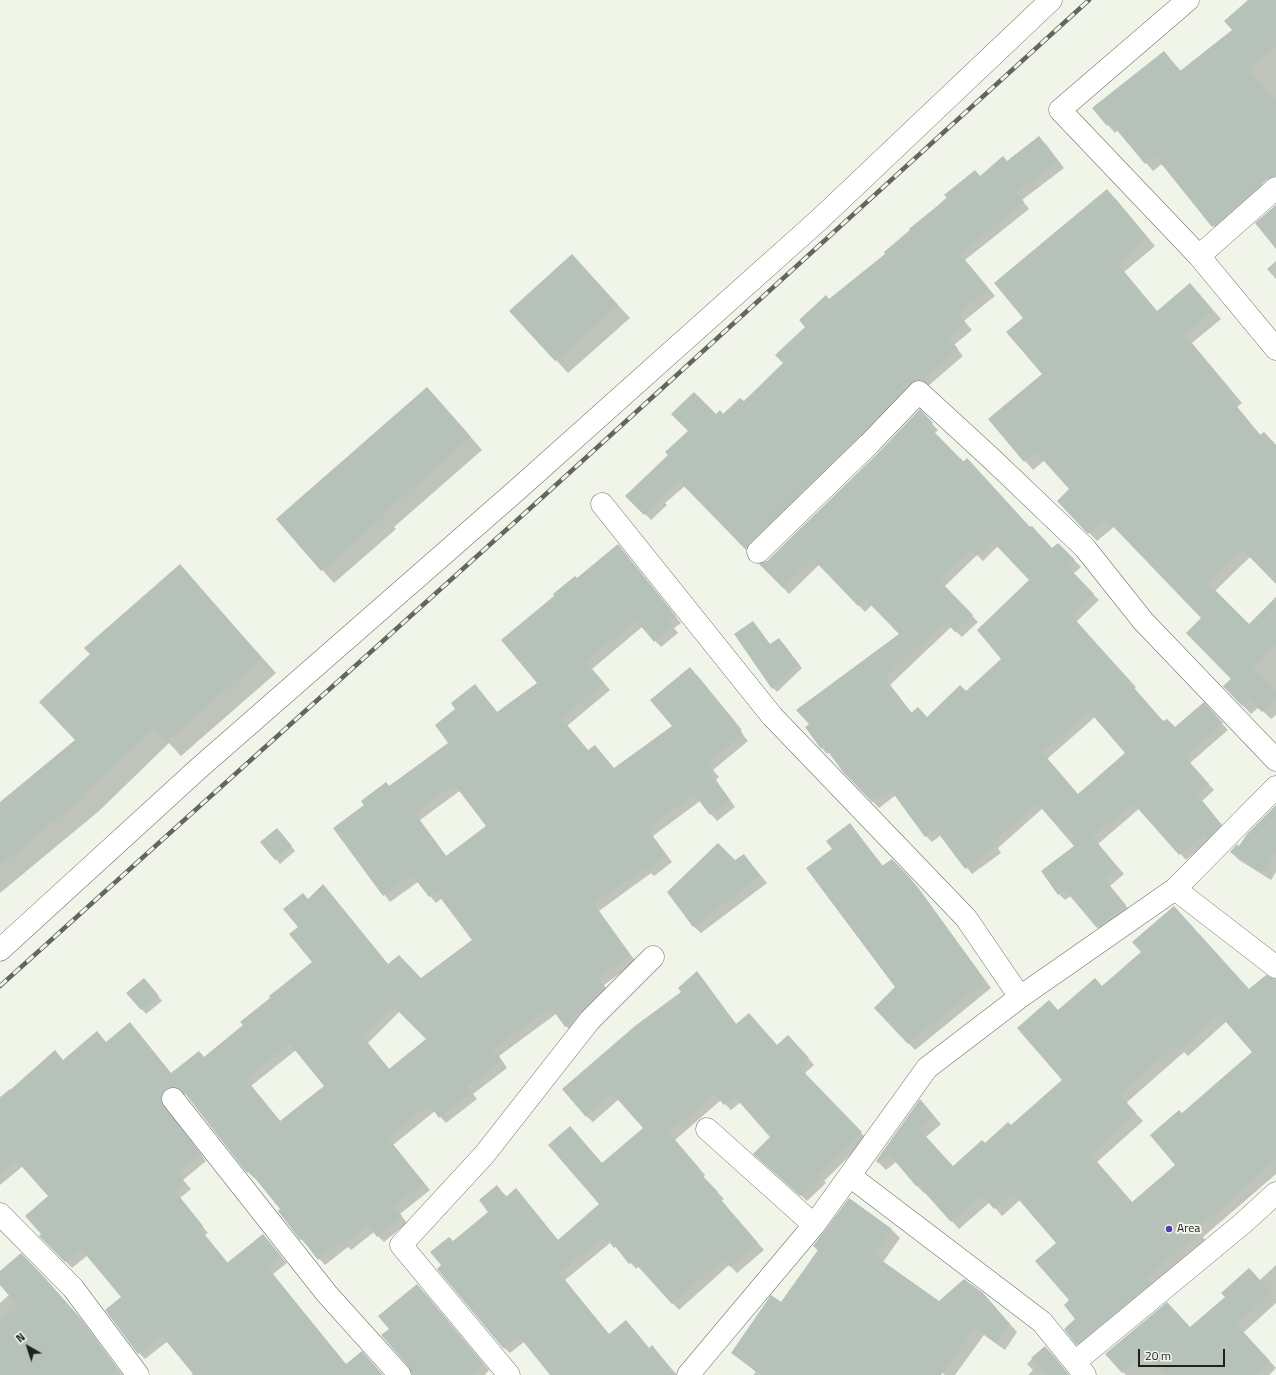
<!DOCTYPE html>
<style>
body{margin:0}
#map{position:relative;width:1276px;height:1375px;overflow:hidden;background:#f0f4e9;font-family:"Titillium Web",sans-serif}
canvas{display:block}
.north{position:absolute;left:8px;top:1327px;width:40px;height:40px;-webkit-text-stroke:3px #f0f4e9;paint-order:stroke;rotate:321deg;font-size:11px;font-weight:700;line-height:16px;text-align:center;color:#20221e}
.north::after{content:'';display:block;margin:auto;width:14px;height:18px;background:#20221e;clip-path:polygon(50% 0,100% 100%,50% 72%,0 100%)}
.scale{position:absolute;left:1138px;top:1349px;width:87px;height:18px;box-sizing:border-box;border:2px solid #20221e;border-top:0;padding-left:5px;font-size:12px;line-height:14px;white-space:nowrap;color:#20221e;-webkit-text-stroke:3px #f0f4e9;paint-order:stroke}
</style>
<div id="map">
<canvas width="1276" height="1375"></canvas>
<div class="north">N</div>
<div class="scale">20 m</div>
</div>
<script>
const context = document.querySelector('canvas').getContext('2d');
context.lineJoin = 'round';
function fillPath(path, color) { context.fillStyle = color; context.fill(path, 'evenodd'); }
function trace(path, color, width, dash) { context.strokeStyle = color; context.lineWidth = width; context.lineCap = dash ? 'butt' : 'round'; context.setLineDash(dash || []); context.stroke(path); }
function write(font, color, halo, rows, align = 'center') {
  context.font = font + ' "Titillium Web",sans-serif'; context.lineWidth = 4; context.setLineDash([]); context.textBaseline = 'middle'; context.strokeStyle = halo; context.fillStyle = color; for (const [text, x, y, turn = 0] of rows) {
    context.save(); context.translate(x, y); context.rotate((+turn || 0) * Math.PI / 180); context.textAlign = isNaN(turn) ? turn : align; if (halo) context.strokeText(text, 0, 0); context.fillText(text, 0, 0); context.restore();
  }
}
const shadow = new Path2D(`
 M1268,0H1276V168L1260,181L1269,192L1220,234L1162,164L1153,171L1118,130L1115,133L1108,125L1164,52L1181,71L1233,30Z
 M1045,143L1064,168L1022,200L1029,209L965,260L995,296L964,321L972,330L954,345L963,356L928,386L752,555L685,486L665,503L667,505L651,520L627,496L716,415H723L744,403L784,363L807,327L829,300L886,254L975,171L981,177Z
 M1115,198L1155,246L1124,272L1157,312L1190,284L1198,293L1221,319L1192,343L1242,403L1237,407L1261,436L1264,433L1276,445V583L1250,557L1215,591L1249,625L1276,598V715L1271,719L1259,707L1251,714L1224,686L1233,679L1202,618L1115,526L1097,541L1058,501L1071,489L1045,460L1033,470L990,419L1043,374L1025,318Z
 M572,255L630,318L568,373L511,311Z
 M1276,261V279L1267,269Z
 M439,401L482,450L394,527L396,529L334,583L277,519Z
 M920,411L938,430L935,433L1030,528L1052,549L1058,544L1081,567L1073,574L1099,600L1076,622L1136,687L1134,689L1164,722L1175,728L1204,704L1228,730L1190,763L1214,790L1202,801L1227,831L1210,840L1186,860L1140,808L1098,844L1124,874L1110,886L1131,912L1103,933L1071,896L1065,900L1059,894L1076,846L1043,808L998,848L1001,853L972,874L941,835L932,842L926,836L896,795L879,808L844,772L830,752L827,754L822,748L900,634L872,605L865,612L820,564L789,594L761,564L767,562L878,454ZM998,546L1031,580L1003,659L966,692L927,718L912,713L890,685L951,627L962,637L978,622L944,587L977,555L983,561ZM1095,717L1127,753L1078,795L1047,759Z
 M618,545L681,623L674,628L678,633L661,647L642,627L592,669L610,690L567,726L588,751L615,769L673,726L697,675L742,730L740,731L748,741L713,770L719,777L716,780L735,807L717,821L700,801L653,836L672,862L654,876L651,873L599,911L636,962L604,985L610,994L572,1033L556,1014L499,1056L507,1068L473,1094L477,1099L446,1123L435,1111L393,1145L430,1190L400,1214L407,1223L384,1242L374,1232L351,1250L348,1247L325,1265L301,1239L279,1212L281,1210L255,1177L254,1178L248,1172L187,1095L178,1093L167,1108L206,1161L183,1180L191,1189L180,1198L208,1233L205,1235L228,1263L263,1235L287,1263L273,1274L346,1365L383,1375H191L194,1373L168,1341L145,1359L139,1353L122,1298L88,1255L72,1268L41,1236L49,1196L23,1166L0,1185V1097L10,1089L11,1090L64,1061L106,1043L171,1074L388,965L421,979L473,941L442,898L436,903L418,882L390,902L334,828L449,743L457,709L475,685L498,713L538,683L577,579ZM461,790L488,826L447,857L420,820ZM400,1011L428,1040L390,1070L368,1043ZM296,1050L325,1086L281,1122L251,1086Z
 M180,566L276,673L181,756L169,743L99,811L0,893V803L76,740L91,654Z
 M783,643L802,668L777,692L773,688L771,645Z
 M1276,818V872L1271,880L1239,860L1231,852L1239,847Z
 M850,824L883,866L892,860L917,886L991,988L915,1050L875,1008L897,987L833,849Z
 M281,833L295,851L280,864L261,842Z
 M744,855L767,883L701,933L693,926Z
 M697,973L737,1025L749,1014L777,1046L795,1043L814,1065L804,1074L867,1139L824,1181L826,1183L807,1201L761,1160L771,1137L741,1102L731,1110L721,1100L675,1140L705,1175L703,1177L724,1199L721,1201L764,1250L737,1273L729,1265L679,1310L639,1266L636,1269L616,1246L614,1248L610,1243L565,1280L609,1335L626,1321L649,1349L652,1346L658,1353L677,1375H551L524,1342L510,1353L503,1347L443,1265L453,1242L490,1212L503,1193L558,1240L601,1204L602,1164L644,1128L619,1099L593,1122L586,1116Z
 M1276,980V1174L1203,1237L1205,1240L1085,1351L1077,1344V1319L1057,1243L1020,1200L1002,1216L990,1202L959,1229L926,1192L924,1193L917,1186L896,1162L886,1170L877,1161L927,1108L941,1124L926,1137L953,1167L1011,1126L1064,1080L1058,1011L1103,987L1250,990ZM1227,1021L1253,1052L1182,1114L1177,1165L1133,1203L1097,1162L1143,1121L1126,1103L1184,1052L1188,1056Z
 M148,983L162,1001L146,1014L128,993Z
 M892,1230L900,1238L883,1262L939,1302L983,1294L1017,1332L1005,1350L984,1335L955,1375H945L941,1372L938,1375H753L756,1372L732,1353L781,1304L818,1251L814,1246Z
 M1276,1265V1303L1243,1333L1276,1368L1269,1375H1126L1106,1354L1190,1328L1260,1280Z
 M0,1272L87,1327L123,1375H0V1303L9,1295L0,1284Z
 M424,1292L489,1370L485,1375H413L390,1329Z
 M1045,1347L1053,1355L1069,1375H1028L1033,1370L1027,1364Z`);
const building = new Path2D(`
 M1248,0H1276V46L1249,69L1276,101V176L1268,179L1212,227L1155,156L1145,164L1111,123L1107,126L1092,108L1164,51L1180,71L1232,30L1224,21Z
 M1039,136L1058,161L1017,193L1024,202L960,254L989,289L959,314L966,323L949,338L958,349L922,380H915L910,383L860,435L749,543L746,550L678,480L660,496L662,498L644,515L625,496L668,455L665,452L688,431L671,414L694,392L716,414L720,410L723,414L740,398L744,401L783,363L775,355L805,327L799,320L826,295L829,299L885,254L884,252L910,230L909,229L947,198L944,195L975,170L980,176L1003,156L1007,161Z
 M1107,189L1147,237L1117,263L1157,311L1190,283L1213,310L1184,335L1234,394L1230,398L1260,435L1264,432L1276,445V584L1242,549L1207,582L1249,624L1276,597V644L1253,668L1276,691V698L1262,712L1250,700L1242,706L1223,686L1231,679L1186,633L1201,618L1106,519L1088,534L1057,501L1069,489L1036,452L1024,462L988,419L1042,374L1006,332L1023,318L994,283Z
 M1276,205V249L1255,223Z
 M572,254L618,305L555,361L509,311Z
 M427,387L471,437L383,514L385,516L321,571L276,519Z
 M920,409L933,423L929,427L963,462L967,458L1030,527L1032,526L1052,548L1058,543L1075,560L1068,567L1094,594L1071,615L1130,681L1129,682L1163,721L1167,719L1175,727L1204,702L1223,723L1185,757L1209,784L1197,794L1221,824L1208,838L1203,835L1179,855L1133,803L1093,837L1118,868L1104,879L1126,905L1097,928L1065,890L1058,895L1041,871L1074,846L1037,803L993,842L996,846L965,869L935,829L925,837L890,789L872,802L843,772L824,746L821,749L805,727L809,724L796,710L899,634L866,600L858,606L813,559L783,588L759,564L767,561L878,453ZM992,541L1029,580L977,630L1001,659L966,691L960,685L927,717L918,707L911,713L885,678L945,621L955,632L973,615L939,580L971,550L976,556ZM1089,711L1125,753L1078,794L1042,752Z
 M618,544L676,616L669,621L672,626L654,642L636,620L586,662L604,683L562,719L588,750L595,745L614,768L672,726L650,700L690,667L736,723L735,724L743,734L708,763L714,771L710,773L730,800L710,815L694,794L647,829L666,856L647,870L645,867L594,904L630,955L598,979L605,987L580,1011L573,1021L565,1027L551,1007L493,1050L502,1061L467,1087L471,1092L439,1118L429,1104L388,1138L424,1183L394,1207L402,1216L377,1237L368,1225L344,1245L341,1241L318,1260L302,1239L300,1240L278,1211L280,1209L249,1171L247,1173L183,1091L178,1088L172,1087L166,1089L162,1094L161,1100L163,1107L201,1154L177,1173L185,1183L175,1191L203,1226L200,1229L227,1263L263,1234L281,1256L267,1267L346,1364L362,1351L383,1375H194L161,1335L138,1354L105,1310L121,1297L81,1249L65,1262L39,1236L41,1234L25,1216L48,1196L16,1160L0,1174V1099L55,1050L63,1060L97,1031L106,1042L130,1022L171,1073L199,1051L204,1057L243,1025L240,1022L270,998L269,996L312,962L289,934L298,927L283,909L303,893L308,899L323,884L388,964L399,955L421,978L472,940L436,892L429,897L412,875L383,896L333,828L364,805L361,801L386,782L389,786L448,743L435,725L455,709L451,703L475,684L497,712L537,683L501,640L554,596L553,594L575,576L577,578ZM454,784L486,826L446,856L414,814ZM393,1006L426,1039L389,1069L362,1036ZM290,1044L324,1086L280,1121L246,1079Z
 M180,564L262,658L166,742L154,728L84,794L85,796L0,866V802L75,740L39,702L90,654L84,648Z
 M753,621L770,644L779,638L798,664L772,689L734,634Z
 M1276,805V851L1262,873L1230,852L1237,844L1239,846L1247,834Z
 M850,823L882,866L892,859L911,879L985,981L908,1044L874,1008L895,987L806,868L832,849L826,841Z
 M277,828L292,846L275,860L260,842Z
 M718,843L735,860L744,854L760,876L693,927L667,892Z
 M1174,906L1249,989L1266,975L1276,979V1160L1197,1229L1199,1232L1147,1278L1151,1283L1076,1345L1064,1329L1075,1319L1064,1305L1069,1300L1035,1261L1056,1243L1013,1193L994,1209L982,1195L951,1222L918,1185L916,1186L889,1154L878,1163L876,1161L920,1099L934,1116L919,1129L953,1166L982,1140L985,1143L1008,1122L1011,1125L1062,1080L1017,1028L1049,1000L1058,1010L1095,978L1102,986L1141,952L1132,942ZM1219,1014L1252,1052L1182,1113L1179,1110L1150,1135L1175,1165L1132,1202L1090,1154L1136,1113L1120,1095L1176,1045L1180,1049Z
 M697,971L736,1024L749,1013L777,1045L788,1035L809,1058L799,1067L862,1132L818,1174L821,1176L800,1196L753,1154L770,1137L734,1096L724,1105L715,1094L669,1133L699,1168L697,1170L718,1192L716,1194L758,1243L730,1267L723,1259L672,1304L633,1261L629,1264L610,1240L607,1242L603,1238L559,1273L609,1334L626,1320L649,1348L652,1345L676,1375H550L518,1335L503,1348L437,1269L441,1265L430,1252L449,1237L453,1241L488,1212L479,1200L497,1185L506,1197L516,1188L558,1240L599,1204L548,1145L570,1126L602,1163L643,1128L612,1093L586,1117L562,1089L635,1026L681,992L678,988Z
 M144,978L159,996L141,1010L126,993Z
 M849,1198L892,1229L874,1255L939,1301L964,1279L983,1293L1010,1324L996,1343L975,1328L941,1375H762L731,1353L771,1295L781,1302L818,1250L813,1246Z
 M21,1253L45,1278L82,1320L118,1370L112,1375H0V1322L18,1306L0,1285V1271Z
 M1249,1268L1272,1293L1237,1325L1270,1361L1253,1375H1166L1145,1353L1122,1373L1105,1354L1167,1302L1190,1327L1225,1297L1221,1293Z
 M417,1284L483,1363L469,1375H412L409,1367L381,1335L389,1329L378,1316Z
 M1045,1346L1068,1374V1375H1047L1031,1358Z`);
const minor = new Path2D(`
 M1188,0L1060,110L1199,256L1276,349
 M1199,256L1276,188
 M602,504L772,716L966,918L1020,997
 M758,552L869,444L919,392L993,460L1085,548L1143,621L1276,760
 M1175,889L1276,967
 M0,950L198,769L518,489L820,219L1051,0
 M173,1099L327,1294L400,1375
 M707,1129L814,1225
 M850,1176L1042,1322L1085,1375
 M0,1214L73,1288L138,1375
 M1075,1362L1242,1224L1276,1193
 M509,1375L401,1245L484,1155L590,1020L653,957
 M688,1375L814,1225L927,1068L1020,997L1175,889L1276,787`);
const rail = new Path2D(`
 M0,986L546,494L1089,0`);
const markers = [
 [1169,1229,4,"#5b39b1"]
];
const poiNames = [
 ["Area",1177,1229]
];
fillPath(shadow, '#0003');
fillPath(building, '#b6c1ba');
trace(minor, '#6f7369', 23);
trace(minor, '#fff', 22);
trace(rail, '#63665f', 4.5);
trace(rail, '#f0f4e9', 3, [9]);
for (const [x, y, r, color] of markers) { const dot = new Path2D(); dot.arc(x, y, r, 0, 2 * Math.PI); context.fillStyle = color; context.fill(dot); trace(dot, '#f0f4e9', 1.5); }
write('12px', '#20221e', '#f0f4e9', poiNames, 'left');
</script>
